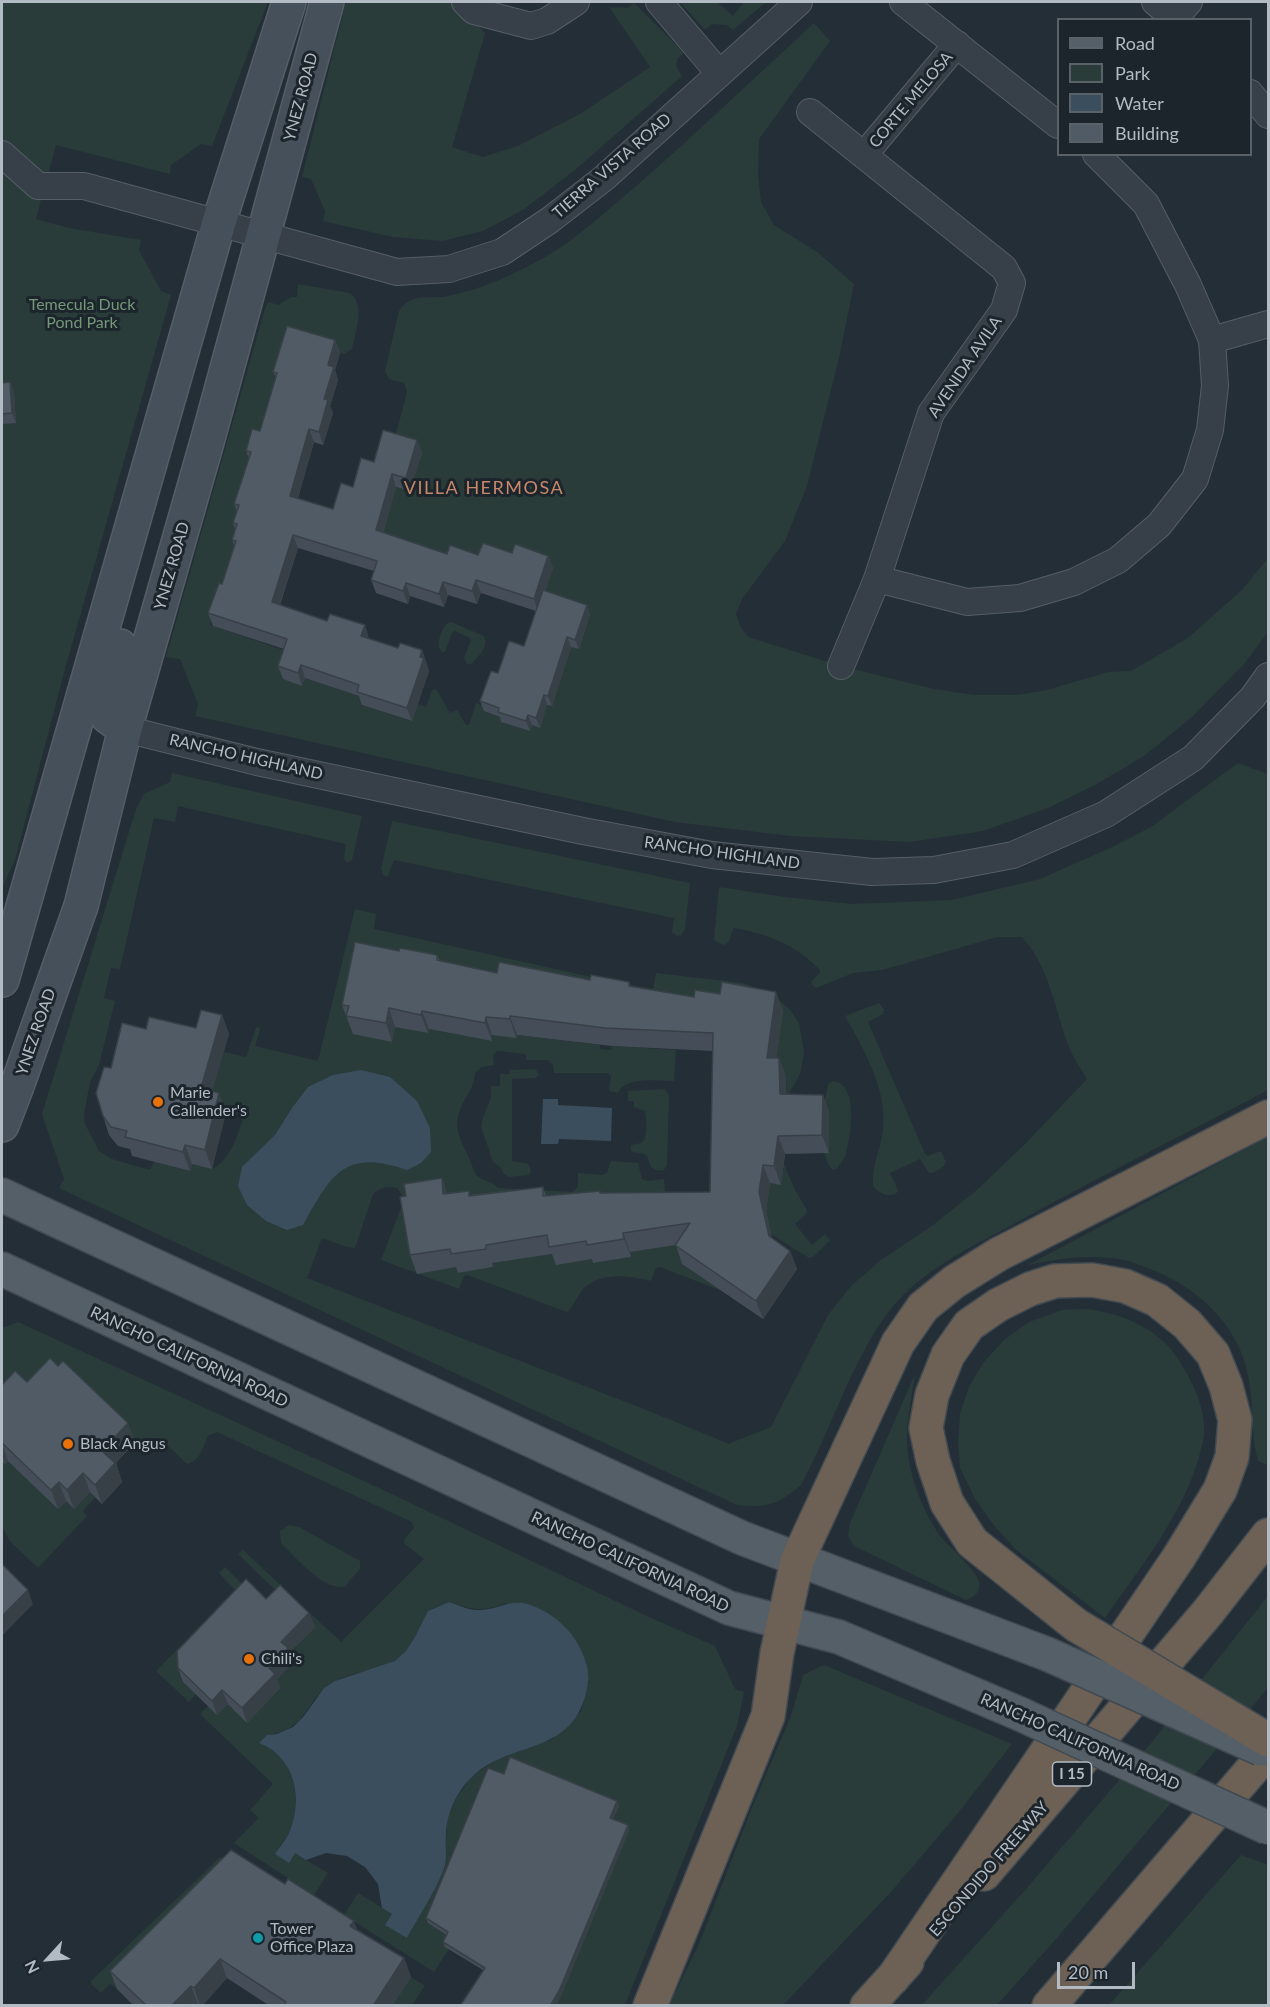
<!DOCTYPE html>
<style>
body{margin:0}
#map{position:relative;width:1270px;height:2007px;overflow:hidden;background:#242e37;font-family:Lato,sans-serif}
canvas{display:block}
.frame{position:absolute;inset:0;border:3px solid #b2bbc4;pointer-events:none}
.legend{position:absolute;left:1057px;top:18px;width:195px;height:138px;box-sizing:border-box;background:#1d252c;border:2px solid #596169;margin:0;padding:8px 10px;list-style:none;font-size:18px;color:#b2bbc4}
.legend li{display:flex;align-items:center;gap:12px;height:30px}
.legend b{width:30px;border:2px solid #596169}
.north{position:absolute;left:18px;top:1929px;width:60px;height:60px;-webkit-text-stroke:4px #1d252c;paint-order:stroke;rotate:244deg;font-size:16px;font-weight:700;line-height:24px;text-align:center;color:#b2bbc4}
.north::after{content:'';display:block;margin:auto;width:21px;height:27px;background:#b2bbc4;clip-path:polygon(50% 0,100% 100%,50% 72%,0 100%)}
.scale{position:absolute;left:1057px;top:1962px;width:78px;height:27px;box-sizing:border-box;border:3px solid #b2bbc4;border-top:0;padding-left:8px;font-size:18px;line-height:21px;white-space:nowrap;color:#b2bbc4;-webkit-text-stroke:4px #1d252c;paint-order:stroke}
</style>
<div id="map">
<canvas width="1270" height="2007"></canvas>
<div class="frame"></div>
<ul class="legend">
<li><b style="height:8px;background:#555f68"></b>Road</li>
<li><b style="height:16px;background:#293c3a"></b>Park</li>
<li><b style="height:16px;background:#3b4e5e"></b>Water</li>
<li><b style="height:16px;background:#505b66"></b>Building</li>
</ul>
<div class="north">N</div>
<div class="scale">20 m</div>
</div>
<script>
const context = document.querySelector('canvas').getContext('2d');
context.lineJoin = 'round';
function fillPath(path, color) { context.fillStyle = color; context.fill(path, 'evenodd'); }
function trace(path, color, width, dash) { context.strokeStyle = color; context.lineWidth = width; context.lineCap = dash ? 'butt' : 'round'; context.setLineDash(dash || []); context.stroke(path); }
function write(font, color, halo, rows, align = 'center') {
  context.font = font + ' Lato,sans-serif'; context.lineWidth = 6; context.setLineDash([]); context.textBaseline = 'middle'; context.strokeStyle = halo; context.fillStyle = color; for (const [text, x, y, turn = 0] of rows) {
    context.save(); context.translate(x, y); context.rotate((+turn || 0) * Math.PI / 180); context.textAlign = isNaN(turn) ? turn : align; if (halo) context.strokeText(text, 0, 0); context.fillText(text, 0, 0); context.restore();
  }
}
const green = new Path2D(`
 M2,2H268L212,146L201,144L171,165L170,174L56,145L36,219L69,228L141,240L139,250L161,291L171,295L65,669L15,860L2,888Z
 M346,2H454L485,33L452,147L483,157L518,146L580,114L650,67L609,7L628,8L634,3L684,53L678,58L676,66L682,76L575,170L523,210L483,231L442,241L393,237L323,221L325,211L311,179L302,177Z
 M680,2H717L733,16L744,2H766L733,30L727,25L712,24L705,30Z
 M814,23L830,41L759,139L758,175L761,202L774,225L817,252L854,284L839,358L807,486L785,541L742,599L736,614L740,626L748,637L841,666L934,689L975,695H1016L1047,690L1108,672L1131,671L1188,638L1242,590L1268,558V632L1244,664L1192,717L1144,756L1095,785L1048,808L983,831L910,842L790,836L675,822L195,716L198,704L180,659L166,657L264,312L268,302L279,305L291,297H297L298,284L350,293C366,305 355,332 352,349L344,354L285,337L287,353L243,518L210,625L292,653L302,686L305,678L364,698L362,705L411,721L417,704L426,707L432,690L436,689L450,713L457,710L466,725H469L476,703L486,707L485,712L503,718L502,722L530,731L532,725L540,727L547,705L551,706L568,646L579,649L590,615L483,568L379,543L396,487L410,491L421,453L393,445L407,392L404,383L389,379L385,371L399,311C413,291 427,300 448,296C483,289 515,274 545,257C578,238 606,211 635,187C696,134 754,78 814,23Z
 M451,622L484,636C489,647 479,655 472,664H467L464,658L471,640L470,638L455,631L452,633L445,652H442C435,644 441,632 446,624Z
 M1238,763L1268,774V1090C1187,1133 1104,1174 1023,1219C972,1247 919,1269 884,1318C849,1368 830,1432 801,1485C777,1505 768,1508 737,1505L59,1188L64,1179L42,1114L136,809L144,794L170,782L172,773L362,816L352,860L349,862H346L344,858L346,844L178,806L175,822L154,818L120,969L111,968L104,998L115,1001L99,1065L90,1082L84,1114L85,1124L99,1151L112,1159L150,1170L154,1162L190,1171L192,1164L212,1169C232,1159 237,1135 244,1116L208,1107L224,1052L246,1057L256,1028L258,1027L260,1029L255,1046L318,1061L355,909L376,914L374,929L619,983L653,989L656,973L743,983L773,995L790,1010L799,1023L804,1053L800,1074L787,1097L786,1077H775L776,1052L349,1023L392,1042L395,1027L427,1033L429,1029L491,1041L493,1034L517,1037V1035L600,1045V1049L611,1050L612,1046L676,1050L674,1081C657,1081 626,1076 618,1093L609,1091L611,1076L608,1073H554L553,1065L548,1060H526V1054L497,1051L493,1056L494,1065L482,1067L475,1073C474,1088 469,1091 463,1103C451,1127 460,1138 470,1160C472,1164 473,1170 475,1173C481,1182 492,1180 498,1188L573,1192L578,1187V1173L602,1175L607,1173L611,1161L638,1163L642,1179L647,1181L664,1179L666,1210L456,1267L458,1273L493,1267L492,1263L554,1253L593,1259L594,1263L630,1257V1252L697,1241L682,1264L722,1291L660,1267L656,1268L651,1281C630,1276 601,1271 583,1289C577,1296 574,1306 567,1312L467,1275L464,1276L459,1289L381,1260L403,1203L402,1195L397,1188C387,1186 381,1187 373,1194L355,1248L347,1247L322,1238L307,1278L654,1413L729,1444L733,1442L771,1427L828,1315L852,1285L881,1260L933,1225L977,1190L1026,1143L1087,1079C1082,1071 1077,1063 1072,1054C1055,1016 1052,969 1022,937H997L882,970L853,973L816,988L812,985L811,982L819,974L820,970C798,946 766,933 734,928C729,935 733,942 723,945L714,940L719,887L785,897L851,904L952,900L1040,879L1110,848L1151,827Z
 M392,821L690,883L685,929L681,935L677,936L672,932L674,918L394,860L388,876H384L381,869Z
 M879,1003L884,1010L883,1014L868,1022L925,1154L928,1156L941,1151L946,1162C944,1168 935,1173 929,1173L920,1159L890,1173L898,1190L896,1194C885,1197 880,1193 873,1186C872,1164 880,1150 883,1131C888,1090 864,1050 845,1016Z
 M536,1069L539,1075L535,1078L512,1079V1161L528,1164L531,1171L529,1175L509,1177L504,1174L500,1167L493,1162L481,1127L483,1117L491,1098V1086H500V1074H510V1070Z
 M833,1081C859,1084 851,1135 846,1153C845,1158 840,1164 837,1169L833,1170C815,1153 824,1105 828,1084Z
 M664,1089L669,1095L667,1165L664,1170L658,1171L651,1167C645,1148 646,1157 631,1151V1145C634,1144 638,1144 641,1143C649,1139 646,1118 645,1111L634,1107V1101H628V1091Z
 M1268,1137V1463L1265,1464L1258,1461C1250,1433 1254,1403 1248,1375C1238,1324 1197,1287 1150,1269C1141,1266 1132,1261 1124,1260C1089,1254 1062,1258 1028,1265Z
 M784,1164L795,1190L807,1210L806,1214L795,1224L812,1245L825,1234L830,1240L813,1257L809,1258L771,1234L761,1195L770,1183L781,1184Z
 M1062,1310C1072,1310 1084,1308 1094,1310C1127,1316 1160,1330 1178,1359C1192,1381 1206,1407 1204,1435C1204,1441 1201,1447 1200,1453C1184,1514 1141,1566 1105,1618L1015,1549L993,1524L975,1499L960,1468L958,1442L960,1413L969,1387L983,1363L1004,1340L1029,1322Z
 M18,1322L379,1488L651,1618L715,1646L735,1689L744,1692L737,1726L625,2005H554L618,1807L450,1937L449,1949L434,1972L344,1915L358,1893L392,1914L407,1938L445,1865L447,1819L457,1797L472,1776L496,1760L552,1739L581,1711L589,1682L506,1603C482,1612 473,1610 449,1602C443,1605 432,1607 428,1612C426,1615 424,1621 422,1625C416,1637 407,1654 395,1661C376,1672 352,1671 333,1682C304,1700 309,1730 267,1735L260,1743C296,1757 303,1801 288,1835C285,1841 279,1848 275,1854L295,1853L328,1873L314,1895L234,1843L259,1818L250,1810L273,1784L200,1714L208,1706L218,1714L228,1704L274,1682L287,1657L314,1627L238,1554L243,1550L341,1642L424,1559L404,1543L405,1538L414,1528L412,1522L217,1432L208,1436C203,1447 200,1461 187,1464L162,1440L148,1455L70,1380L2,1411V1328Z
 M915,1374C912,1393 908,1414 907,1433C906,1468 919,1503 938,1533C948,1550 1005,1586 966,1600L854,1546L848,1536L850,1523Z
 M15,1453L74,1509L90,1492L95,1498L83,1511L87,1516L38,1568L10,1541L2,1527V1461Z
 M289,1525L299,1527L360,1561V1569L344,1587C322,1590 296,1557 281,1543L280,1531Z
 M225,1567L247,1589L185,1684L196,1694L189,1702L156,1671L235,1590L219,1573Z
 M1268,1596V1688L1057,1938L997,2005L921,2006L1026,1889L1152,1742Z
 M824,1665L1012,1744L954,1818L891,1892L783,2005H669L699,1944L755,1800L791,1716L803,1675Z
 M1241,1855L1268,1865V2005H1109Z
 M220,1857L233,1865L117,1989L110,1984L101,1993L91,1984V1981Z
 M411,1977L425,1986L412,2005H392Z`);
const water = new Path2D(`
 M361,1070L390,1077L417,1101L430,1128L431,1152L421,1163L407,1170C344,1148 331,1175 303,1225L287,1230L266,1221L247,1205L238,1186L242,1167L275,1135L292,1108L308,1087L333,1075Z
 M543,1099H558V1105L612,1108L611,1141L559,1139L558,1144H541Z
 M449,1602C459,1605 469,1611 480,1610C499,1610 512,1597 533,1606C557,1615 577,1635 585,1660C590,1674 589,1686 584,1700C566,1755 507,1742 472,1777C457,1791 447,1813 446,1833C445,1844 447,1856 445,1865C438,1888 418,1917 407,1938L385,1925L392,1914L382,1908L378,1884L365,1867L347,1856L326,1853L306,1860L295,1853L289,1863L275,1854C279,1848 285,1841 288,1835C304,1801 296,1757 259,1743L267,1735L277,1734L293,1727L304,1716L324,1688L335,1681L395,1661L406,1651L415,1637L428,1611Z`);
const street = new Path2D(`
 M465,2L474,11L531,26L547,21L576,2
 M659,2L719,73
 M903,2L1058,125
 M1155,2L1176,20
 M1175,18L1189,2
 M1250,93L1268,115
 M810,112L1004,268L1012,283L1004,310L931,413L877,579L841,666
 M2,154L38,186H84L397,272L449,269L502,252L550,220L604,178L799,2
 M864,155L957,44
 M1212,340L1268,324
 M877,579L967,602L1020,598L1074,582L1118,560L1159,525L1195,479L1210,430L1215,386L1212,340L1188,285L1146,204L1096,154
 M125,729L257,762L583,831L712,855L872,872L934,870L1013,855L1106,814L1193,758L1253,697L1268,676`);
const secondary = new Path2D(`
 M120,646L110,685L108,717L125,729
 M2,980L219,222L289,2
 M2,1125L17,1086L81,906L125,729L207,442L327,2`);
const primary = new Path2D(`
 M2,1195L742,1538L1047,1654
 M2,1269L729,1608L839,1637L1020,1714`);
const highway = new Path2D(`
 M984,1874L1208,1612L1268,1535
 M893,1978L1179,1557L1220,1490L1232,1457L1235,1420L1226,1386L1213,1354L1187,1324L1157,1300L1125,1286L1092,1280L1055,1281L1030,1289L998,1305L969,1325L948,1355L932,1395L926,1428L933,1461L947,1503L972,1542L1076,1625
 M650,2006L768,1716L777,1653L797,1561L898,1343L923,1307L954,1282L999,1254L1268,1117
 M867,2006L907,1962
 M1049,2006L1268,1751`);
const primaryBridge = new Path2D(`
 M1047,1654L1261,1749
 M1020,1714L1268,1828`);
const highwayBridge = new Path2D(`
 M1076,1625L1268,1740`);
const wall = new Path2D(`
 M335,340L340,353L335,370L338,380L330,406L333,413L323,445L314,442L298,498L333,509L374,462L417,440L422,453L410,491L396,487L383,532L447,554L478,555L512,553L548,556L553,568L545,591L587,605L590,615L579,649L571,647L552,706L547,705L540,728L532,725L530,731L501,722L500,717L484,711L480,701L498,673L524,646L536,611L481,593L477,604L448,595L444,607L410,596L408,604L376,593L371,580L374,571L298,548L280,605L369,639L398,648L422,650L429,671L412,721L362,705L359,696L305,678L302,686L283,679L278,666L284,649L213,626L208,613L222,584L234,545L232,540L235,529L233,523L237,511L234,504L249,459L246,451L260,431L276,377L273,372Z
 M10,382L14,392L16,423L2,424V383Z
 M399,951L437,955L440,961L497,973L629,982L631,986L694,997L783,1010L776,1058H779L786,1077V1094L823,1095L829,1113V1153L785,1154L781,1185L770,1183L766,1211L772,1238L790,1251L797,1269L763,1319L682,1264L676,1245L630,1252L631,1257L593,1263L592,1259L556,1265L552,1254L492,1263L493,1267L458,1273L456,1267L417,1274L410,1255L406,1196L442,1178L447,1193L469,1191L470,1195L543,1187L546,1196L600,1191L601,1193L710,1192L713,1051L612,1046L517,1035L516,1038L492,1035V1041L429,1029L428,1033L395,1027L392,1042L353,1034L342,1005Z
 M222,1015L229,1034L212,1091L226,1112L212,1169L192,1164L190,1171L132,1156L130,1149L118,1146L109,1135L103,1116L146,1029L196,1028Z
 M2,1385L135,1442L116,1463L122,1482L102,1504L90,1492L74,1509L66,1501L58,1509L8,1461L5,1464L2,1461Z
 M266,1599L315,1627L289,1653L293,1662L277,1679L280,1688L247,1723L228,1704L217,1715L183,1682L178,1668Z
 M504,1774L617,1801L619,1806L613,1819L628,1825L629,1830L561,1996L555,2006H460L483,1970L445,1947L443,1942L447,1935L428,1923L426,1918Z
 M357,1930L404,1958L411,1977L392,2006H270L227,1978L202,2006H199L198,2004L197,2006H134L117,1989L110,1971Z`);
const shadedWall = new Path2D(`
 M335,340L340,353L335,370L338,380L330,406L333,413L323,445L319,432L328,365Z
 M10,382L14,392L16,423L12,413Z
 M309,429L314,442L295,509L290,496Z
 M417,440L422,453L410,491L406,478Z
 M392,474L396,487L381,543L376,530Z
 M293,535L298,548L276,615L272,602Z
 M548,556L553,568L538,612L534,599Z
 M476,580L481,593L477,604L472,591Z
 M443,582L448,595L444,607L439,594Z
 M406,583L410,596L408,604L403,591Z
 M587,605L590,615L579,649L575,640Z
 M365,625L369,638L361,636Z
 M567,637L571,647L552,706L548,696Z
 M422,650L429,671L412,721L407,708Z
 M301,665L305,678L302,686L298,673Z
 M544,695L547,705L540,728L536,718Z
 M528,715L532,725L530,731L526,721Z
 M776,992L783,1010L774,1077L767,1058Z
 M389,1008L395,1027L392,1042L386,1023Z
 M422,1011L429,1029L428,1033L421,1015Z
 M222,1015L229,1034L208,1107L201,1088Z
 M510,1016L517,1035L516,1038L510,1019Z
 M486,1017L492,1035V1041L485,1023Z
 M779,1058L786,1077L787,1112L780,1094Z
 M219,1093L226,1112L212,1169L205,1150Z
 M823,1095L829,1113V1153L822,1135Z
 M778,1136L785,1154L781,1185L774,1166Z
 M185,1145L192,1164L190,1171L183,1152Z
 M763,1165L770,1183L766,1211L775,1254L769,1236L759,1192Z
 M442,1178L448,1196L443,1194Z
 M623,1233L630,1252L631,1257L624,1239Z
 M790,1251L797,1269L763,1319L756,1301Z
 M128,1423L135,1442L116,1463L122,1482L102,1504L95,1485L102,1451Z
 M2,1444L8,1461L5,1464L2,1455Z
 M83,1473L90,1492L74,1509L67,1490Z
 M59,1482L66,1501L58,1509L51,1490Z
 M28,1590L33,1604L2,1636V1616Z
 M309,1613L315,1627L289,1653L293,1662L277,1679L280,1688L247,1723L242,1708L269,1668L281,1642Z
 M222,1690L228,1704L217,1715L212,1701Z
 M617,1801L619,1806L612,1823L610,1818Z
 M628,1825L629,1830L561,1996L555,2006H550Z
 M354,1921L361,1939L350,1926Z
 M404,1958L411,1977L392,2006H373Z
 M220,1959L227,1978L202,2006H200L194,1988Z
 M191,1986L198,2004L197,2006H171Z`);
const building = new Path2D(`
 M287,326L335,340L328,365L334,367L324,399L328,400L319,432L309,429L290,496L333,509L341,483L353,487L361,458L374,462L383,430L417,440L406,478L392,474L376,530L447,554L450,545L478,555L483,543L512,553L515,544L548,556L534,599L476,580L472,591L443,582L439,594L406,583L403,591L371,580L377,561L293,535L272,602L327,621L330,614L365,625L361,636L398,648L400,643L422,650L420,657L424,658L407,708L357,692L359,685L301,665L298,673L278,666L287,639L208,613L219,583L222,584L236,541L232,540L237,524L233,523L239,505L234,504L251,452L246,451L252,429L260,431L277,373L273,372Z
 M10,382L12,413L2,414V383Z
 M543,590L587,605L575,640L567,637L548,696L544,695L536,718L528,715L526,721L498,712L499,708L480,701L491,671L498,673L509,641L524,646Z
 M355,942L399,951L400,948L437,955V960L497,973L499,962L590,980L591,975L629,982V986L694,997L695,990L720,994L722,982L776,992L767,1058H779L780,1094L823,1095L822,1135L778,1136L774,1166L763,1165L759,1192L769,1236L790,1251L756,1301L675,1245L690,1223L623,1233L624,1239L587,1245L586,1241L549,1247L547,1235L486,1245V1249L451,1254L450,1249L410,1255L400,1197L406,1196L404,1184L442,1178L443,1194L469,1191V1196L543,1187V1196L600,1191V1193L710,1192L713,1033L605,1028L510,1016V1019L486,1017L485,1023L422,1011L421,1015L389,1008L386,1023L346,1016L349,1006L342,1005Z
 M201,1010L222,1015L201,1088L219,1093L205,1150L185,1145L183,1152L125,1137L127,1131L111,1127L103,1116L96,1093L104,1067L111,1068L122,1023L146,1029L149,1017L196,1028Z
 M50,1358L58,1366L63,1361L128,1423L102,1451L115,1463L95,1485L83,1473L67,1490L59,1482L51,1490L2,1443V1385L15,1371L27,1382Z
 M2,1564L28,1590L2,1616Z
 M246,1579L266,1599L280,1585L309,1613L281,1642L288,1648L269,1668L275,1674L242,1708L222,1690L212,1701L178,1668L177,1651Z
 M510,1757L617,1801L610,1818L628,1825L559,1991L550,2006H460L485,1968L443,1942L448,1932L426,1918L488,1768L504,1774Z
 M231,1850L285,1884L288,1879L354,1921L350,1926L404,1958L373,2006H284L286,2002L220,1959L194,1988L191,1986L171,2006H147L110,1971Z`);
const markers = [
 [158,1102,6,"#e8710a"],
 [68,1444,6,"#e8710a"],
 [249,1659,6,"#e8710a"],
 [258,1938,6,"#0f9aa8"]
];
const shields = [
 [1072,1774,39]
];
const shieldNames = [
 ["I 15",1072,1774]
];
const streetNames = [
 ["YNEZ ROAD",301,97,-75],
 ["CORTE MELOSA",911,100,-50],
 ["TIERRA VISTA ROAD",612,166,-41],
 ["AVENIDA AVILA",965,367,-56],
 ["YNEZ ROAD",172,566,-74],
 ["RANCHO HIGHLAND",246,757,13],
 ["RANCHO HIGHLAND",722,853,8],
 ["YNEZ ROAD",36,1032,-71],
 ["RANCHO CALIFORNIA ROAD",189,1357,25],
 ["RANCHO CALIFORNIA ROAD",630,1562,25],
 ["RANCHO CALIFORNIA ROAD",1080,1742,24],
 ["ESCONDIDO FREEWAY",989,1869,-49]
];
const parkNames = [
 ["Temecula Duck",82,305],
 ["Pond Park",82,323]
];
const poiNames = [
 ["Marie",170,1093],
 ["Callender's",170,1111],
 ["Black Angus",80,1444],
 ["Chili's",261,1659],
 ["Tower",270,1929],
 ["Office Plaza",270,1947]
];
const neighbourhoodNames = [
 ["VILLA HERMOSA",484,488]
];
fillPath(green, '#293c3a');
fillPath(water, '#3b4e5e');
trace(street, '#555e66', 28);
trace(secondary, '#555e66', 36);
trace(primary, '#414951', 36);
trace(highway, '#424b52', 36);
trace(street, '#374048', 26);
trace(secondary, '#46505a', 33);
trace(primary, '#555f68', 33);
trace(highway, '#6d6155', 33);
trace(primaryBridge, '#414951', 36, []);
trace(highwayBridge, '#424b52', 36, []);
trace(primaryBridge, '#555f68', 33);
trace(highwayBridge, '#6d6155', 33);
fillPath(wall, '#454e58');
fillPath(shadedWall, '#384047');
fillPath(building, '#505b66');
trace(building, '#384047', 1.5);
for (const [x, y, r, color] of markers) { const dot = new Path2D(); dot.arc(x, y, r, 0, 2 * Math.PI); context.fillStyle = color; context.fill(dot); trace(dot, '#1d252c', 2); }
for (const [x, y, w] of shields) { const box = new Path2D(); box.roundRect(x - w / 2, y - 12, w, 24, 4.5); context.fillStyle = '#1d252c'; context.fill(box); trace(box, '#b2bbc4', 1.5); }
write('bold 15px', '#b2bbc4', null, shieldNames);
write('16px', '#b2bbc4', '#1d252c', streetNames);
write('16px', '#739778', '#1d252c', parkNames);
write('16px', '#b2bbc4', '#1d252c', poiNames, 'left');
context.letterSpacing = '1.5px';
write('18px', '#c7886a', '#1d252c', neighbourhoodNames);
context.letterSpacing = '0px';
</script>
